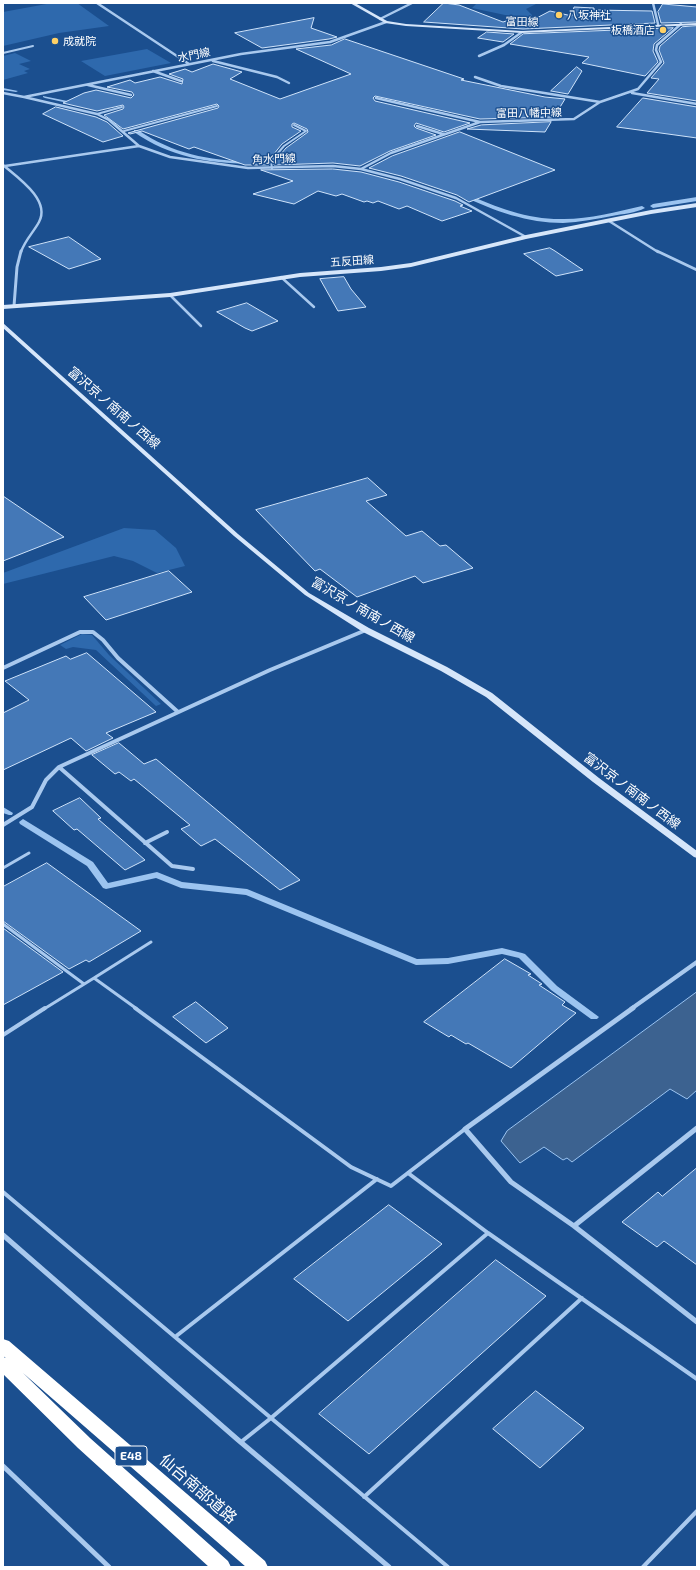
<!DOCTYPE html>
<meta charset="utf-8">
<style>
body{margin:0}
#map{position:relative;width:700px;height:1570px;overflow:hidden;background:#1b4f8f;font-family:"Exo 2",sans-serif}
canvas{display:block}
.frame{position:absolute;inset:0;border:4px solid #fff;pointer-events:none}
</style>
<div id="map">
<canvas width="700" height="1570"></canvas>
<div class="frame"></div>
</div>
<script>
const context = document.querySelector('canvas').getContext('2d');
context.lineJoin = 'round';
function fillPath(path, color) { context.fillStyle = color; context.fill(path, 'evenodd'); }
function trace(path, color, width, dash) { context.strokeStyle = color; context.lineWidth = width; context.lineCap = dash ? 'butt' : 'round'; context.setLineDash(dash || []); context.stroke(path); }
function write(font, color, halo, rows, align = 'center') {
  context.font = font + ' "Exo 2","Noto Sans JP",sans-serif'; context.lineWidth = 3; context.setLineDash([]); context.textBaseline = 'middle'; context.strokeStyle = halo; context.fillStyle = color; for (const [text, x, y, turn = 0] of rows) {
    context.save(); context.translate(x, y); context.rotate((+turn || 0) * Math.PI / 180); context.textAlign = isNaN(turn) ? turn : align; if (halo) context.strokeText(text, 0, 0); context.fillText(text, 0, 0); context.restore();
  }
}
const green = new Path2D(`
 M52,3H77L109,26L59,33L3,46V12Z
 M477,3H558L536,4L526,9L532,15V18L524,19L472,8Z
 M147,49L171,63L105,76L81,61Z
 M15,53L31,61L19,64L30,69L24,71L28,73L3,80V56Z
 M124,528L155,530L176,548L185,566L157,573L133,561L114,556L3,584V573Z
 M82,634L92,635L109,655L161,704L156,706L96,650L73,647L66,649L60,645Z`);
const water = new Path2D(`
 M697,992V1090L687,1099L670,1089L572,1162L567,1158L563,1160L544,1147L520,1163L501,1141L507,1131Z`);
const stream = new Path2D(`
 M3,88L18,91L16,92L3,90Z
 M43,96L77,103L79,104L77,105L45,98L43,97Z
 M134,130H138C173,154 208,160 250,162L252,163L250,164C207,163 170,157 134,132Z
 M463,194H467C497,208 530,220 564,219C590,219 616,212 642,206L645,208C636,213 622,214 612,216C596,219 580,222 563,223C528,223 494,211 463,196Z
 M697,197V201L653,208L650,206L653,204Z
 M3,807L13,813L12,815H9L3,813Z
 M23,819L93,862L108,883L157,872L182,882L247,889L417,959L448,958L502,948L522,953L525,954L557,986L599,1017L597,1019H591L551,990L519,958L502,954L448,964L416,965L246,895L181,888L156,878L106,889L103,888L87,866L20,824L19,822Z`);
const building = new Path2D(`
 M444,3L459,5L503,22L506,21L529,22L550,11L572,16L574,7L594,8V10L652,11L655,23L523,29L424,22Z
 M663,4L697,7V22L661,23L658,12Z
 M314,18L311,28L337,37L329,39L262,48L235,33Z
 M697,26V101L647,93L659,79L651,78L664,63L659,50L660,46L682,27Z
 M673,28L654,44L653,51L658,62L645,76L582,63L589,57L510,44L523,34Z
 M487,32L514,34L503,42L478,38Z
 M345,39L464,79L461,80L545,97L565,99L554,117L480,119L375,96L373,98L375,101L470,123L444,132L416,123L414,126L416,128L436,135L390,151L360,166L333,163L274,165V162L286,148L308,132L307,129L294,123L292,124V127L301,131L282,144L269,160V165H245L194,147L189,149L142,131L130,134L128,133L218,108L219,106L217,104L123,129L104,115L123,109L124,107L123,105L97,111L63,103L84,93L96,90L131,98L134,95L132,92L107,87L130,80L135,83L160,77L182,84L183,79L169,74L185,69L192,72L213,64L242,72L230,79L280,99L351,74L296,49L331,45Z
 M577,67L582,71L568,94L551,91Z
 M643,98L697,107V138L617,127Z
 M56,107L96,117L107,122L123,136L103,142L43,114Z
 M551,122L545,132L467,129L481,125Z
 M460,132L555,170L469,202L457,195L401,176L369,168L392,156Z
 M333,169L361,172L399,182L455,201L463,205L460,206L472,211L442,221L407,206L399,209L378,201L373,203L367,201L364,202L342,194L336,196L318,191L294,204L253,194L293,181L261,170Z
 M69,237L101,259L69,269L29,247Z
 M550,248L555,251L583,270L556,276L524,254Z
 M344,277L351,289L366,307L338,311L320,279Z
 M247,303L278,321L252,331L245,328L217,312Z
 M368,478L387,495L366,501L406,536L422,531L440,546L446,545L473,568L423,583L415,576L357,597L320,569L315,571L256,510Z
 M3,496L31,515L64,537L3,561Z
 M169,571L192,592L106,620L84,597Z
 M87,653L156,712L106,733L113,738L86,751L71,738L3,770V713L29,700L5,681L66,656L70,659Z
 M119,743L144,764L156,759L300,880L280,890L215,839L201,846L181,829L190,825L134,779L131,781L119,772L115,774L92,755Z
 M80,798L101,818L98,819L145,860L125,870L77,829L74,830L53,811Z
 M47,863L141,931L89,962L86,960L69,969L3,921V887Z
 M3,928L63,972L3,1005Z
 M505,959L531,974L528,975L542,984L539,985L565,1002L562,1005L576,1013L511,1068L468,1043L466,1044L451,1035L449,1037L424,1022Z
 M196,1002L228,1028L206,1043L173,1017Z
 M697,1168V1265L664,1241L657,1247L622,1222L658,1192L662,1196Z
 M389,1205L442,1244L348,1321L294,1279Z
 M496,1260L546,1296L369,1454L319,1414Z
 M536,1391L584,1428L540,1468L493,1429Z`);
const laneFar3 = new Path2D(`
 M3,53L33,46
 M97,114L122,107
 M124,131L217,106
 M272,169L271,161L284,146L306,131L294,125`);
const laneFar2 = new Path2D(`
 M281,277L314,307
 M170,295L201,326`);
const laneFar1 = new Path2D(`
 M3,868L29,853
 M3,924L84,984
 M94,978L151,942
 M44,1009L94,978L137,1009`);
const lane = new Path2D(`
 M135,1008L351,1167L391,1186L465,1129
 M3,1035L45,1008
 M408,1173L488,1233L271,1418L448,1567
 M3,1192L175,1337
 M488,1233L697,1379
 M241,1442L271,1418L175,1337L377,1179
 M364,1497L582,1298
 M643,1567L697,1511`);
const streetFar3 = new Path2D(`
 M97,3L189,64
 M653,3L658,24
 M380,19L412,3
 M479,56L504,45L522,32
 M213,61L277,77L289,83
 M153,71L181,81
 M475,77L501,86L600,102
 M88,85L131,95
 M3,93L24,97L241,54L330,42L386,22
 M632,93L697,104
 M24,97L97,114L109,120L139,146L170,157L248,168L333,166L361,169L400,179L456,198L526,237
 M376,98L480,122
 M417,126L443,134
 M3,165C17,177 51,200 39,222C33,233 25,240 21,252
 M5,166L139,146
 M361,169L391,153L480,122L574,119L600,102L638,89L661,62L656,50L657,45L681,24
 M609,221L658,252`);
const streetFar2 = new Path2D(`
 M657,251L697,270
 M14,306L17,267L21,251`);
const streetFar1 = new Path2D(`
 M3,668L80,632H93L103,640L118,658L178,712
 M59,767L172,866L193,869
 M3,825L32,807L46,780L59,767L270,670L366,630
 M145,843L167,832
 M631,1009L697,962`);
const street = new Path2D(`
 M633,1008L465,1129L511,1182L574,1226L697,1322
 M574,1226L697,1128
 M3,1235L237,1439L389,1567
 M3,1466L109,1567`);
const secondary = new Path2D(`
 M350,3H355L387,21L406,24L522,31L697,23V25L522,33L406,26L385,23Z
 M697,203V207L651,214L526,239L411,267L381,271L300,277L170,297L3,309V305L170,293L300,273L381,267L411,263L526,235L651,210Z
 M3,323L238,534L309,593L369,628L447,667L492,693L599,778L697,851V858L694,857L593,782L486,697L441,671L363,632L305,595L234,536L3,328Z`);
const highway = new Path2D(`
 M3,1339L9,1341L265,1561L268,1567H246L23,1373L90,1438L228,1561L231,1567H209L78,1448L3,1374V1357L6,1358L3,1356Z`);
const markers = [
 [559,15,4,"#ffd166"],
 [663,30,4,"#ffd166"],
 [55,41,4,"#ffd166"]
];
const farPoinames = [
 ["八坂神社",567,15],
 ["板橋酒店",655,30,"right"],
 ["成就院",63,41]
];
const farStreetnames = [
 ["富田線",522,22,1],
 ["水門線",194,55,-11],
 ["富田八幡中線",529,113,-1],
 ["角水門線",274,159,-2],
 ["五反田線",352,261,-4]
];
const shields = [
 [131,1456,32]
];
const shieldNames = [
 ["E48",131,1456]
];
const streetNames = [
 ["富沢京ノ南南ノ西線",114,408,41],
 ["富沢京ノ南南ノ西線",363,610,30],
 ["富沢京ノ南南ノ西線",632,791,37]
];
const nearStreetnames = [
 ["仙台南部道路",198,1489,41]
];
fillPath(green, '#2e69ad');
fillPath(water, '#3c6290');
trace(water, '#9cc4f0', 1);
fillPath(stream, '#9cc4f0');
fillPath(building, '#4478b7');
trace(building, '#cfe3fa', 1);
trace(laneFar3, '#a9c9ee', 2);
trace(laneFar2, '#a9c9ee', 2.5);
trace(laneFar1, '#a9c9ee', 3);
trace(lane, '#a9c9ee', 4);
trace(streetFar3, '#a9c9ee', 2.5);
trace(streetFar2, '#a9c9ee', 3);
trace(streetFar1, '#a9c9ee', 4);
trace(street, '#a9c9ee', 5);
fillPath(secondary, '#d6e6fa');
fillPath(highway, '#fff');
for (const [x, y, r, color] of markers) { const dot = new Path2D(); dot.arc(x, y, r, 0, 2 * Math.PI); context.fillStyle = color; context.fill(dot); trace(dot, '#1b4f8f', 1.5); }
write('11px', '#fff', '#1b4f8f', farPoinames, 'left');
write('11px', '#fff', '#1b4f8f', farStreetnames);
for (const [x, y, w] of shields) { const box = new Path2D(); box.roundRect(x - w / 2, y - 10, w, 20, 3); context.fillStyle = '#1b4f8f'; context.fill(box); trace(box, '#fff', 1); }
write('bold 12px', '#fff', null, shieldNames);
write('13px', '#fff', '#1b4f8f', streetNames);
write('16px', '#fff', '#1b4f8f', nearStreetnames);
</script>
